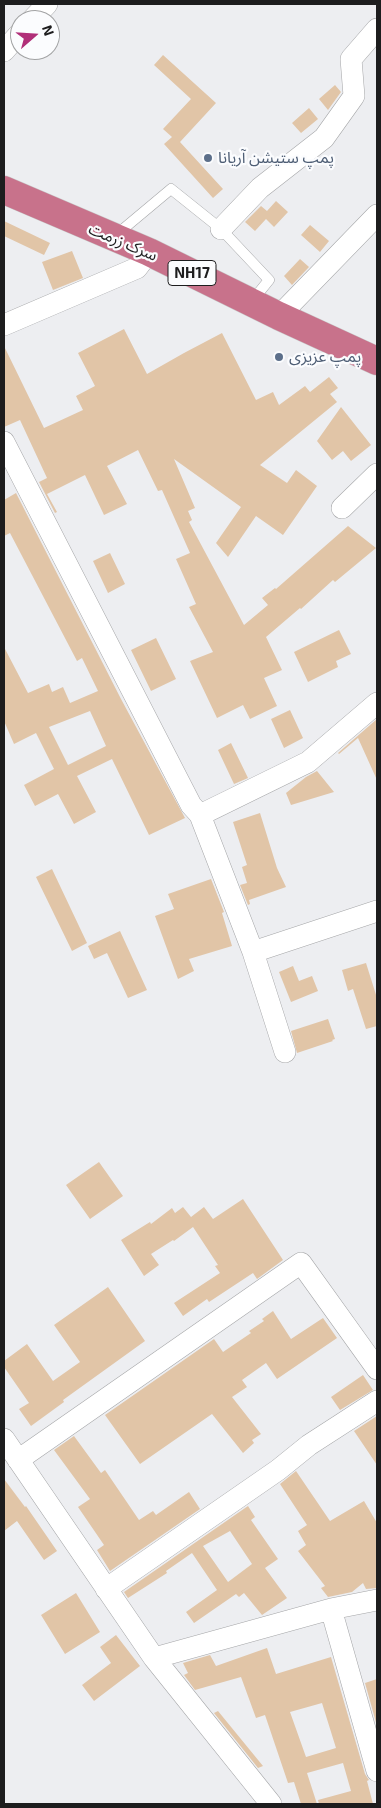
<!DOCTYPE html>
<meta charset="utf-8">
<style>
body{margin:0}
#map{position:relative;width:381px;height:1808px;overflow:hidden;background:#edeef1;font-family:"Exo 2",sans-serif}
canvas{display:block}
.frame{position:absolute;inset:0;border:5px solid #1d1d1e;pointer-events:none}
.north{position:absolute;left:10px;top:10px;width:50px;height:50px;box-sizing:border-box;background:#fbfcfe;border:1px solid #a2a3a4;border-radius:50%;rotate:71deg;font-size:14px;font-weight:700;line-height:20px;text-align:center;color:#1d1d1e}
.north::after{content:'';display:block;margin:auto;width:18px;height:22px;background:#b12f79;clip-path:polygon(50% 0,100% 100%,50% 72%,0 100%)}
</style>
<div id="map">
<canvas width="381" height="1808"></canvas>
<div class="frame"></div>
<div class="north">N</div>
</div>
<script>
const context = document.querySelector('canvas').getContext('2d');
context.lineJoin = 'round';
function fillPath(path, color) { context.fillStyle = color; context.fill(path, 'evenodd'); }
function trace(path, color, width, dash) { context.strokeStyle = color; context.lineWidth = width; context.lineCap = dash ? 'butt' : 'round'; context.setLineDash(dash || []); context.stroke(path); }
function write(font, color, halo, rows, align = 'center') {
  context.font = font + ' "Exo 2","Noto Sans Arabic",sans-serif'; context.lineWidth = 4.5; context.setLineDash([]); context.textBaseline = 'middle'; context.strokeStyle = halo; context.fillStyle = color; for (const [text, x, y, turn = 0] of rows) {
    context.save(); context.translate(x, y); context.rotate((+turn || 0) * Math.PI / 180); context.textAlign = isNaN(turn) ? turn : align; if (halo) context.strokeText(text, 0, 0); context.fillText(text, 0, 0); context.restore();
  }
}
const building = new Path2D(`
 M163,55L216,103L180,142L223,189L213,198L164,144L172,137L163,129L191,99L154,65Z
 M335,85L341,92L328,110L319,99Z
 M309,108L318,119L301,133L292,123Z
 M276,201L288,212L274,227L266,219L255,231L245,222L261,206L267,211Z
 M4,221L50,243L44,255L4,236Z
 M310,225L329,241L320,252L301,235Z
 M72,251L83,278L53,290L42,262Z
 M300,259L309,267L292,285L284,276Z
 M124,329L147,374L184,353L222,333L256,400L273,392L279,405L305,386L310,392L329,377L338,388L330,394L337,402L260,465L287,483L296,470L317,486L283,535L256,516L228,557L216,543L241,507L174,459L195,508L188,511L192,520L189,522L244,625L268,605L262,598L275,588L276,589L348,526L376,548L335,582L333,580L301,609L300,608L266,637L282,670L264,678L277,706L250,719L243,705L217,718L190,661L213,652L189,607L196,604L176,559L190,553L162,490L158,491L138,450L107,466L127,504L104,515L85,475L47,494L57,512L55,513L39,482L47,478L20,420L4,427V346L44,428L83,410L76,396L95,386L78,353Z
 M341,407L371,445L351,461L343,451L332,460L317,441Z
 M16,493L121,699L185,818L149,835L112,759L77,776L96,812L74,824L58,794L35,806L24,785L54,769L36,733L14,744L4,721V647L28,693L49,684L52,692L63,687L70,703L98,691L82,658L77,661L10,533L4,536V500ZM90,711L106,746L68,765L49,727Z
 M110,553L125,584L108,593L93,561Z
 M339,630L351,654L336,661L338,667L308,682L294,652Z
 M156,638L176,679L151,691L131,650Z
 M290,710L303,738L284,748L271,719Z
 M377,719L376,724L377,780L358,738L339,754L338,753Z
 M231,743L248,778L234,784L218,750Z
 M317,771L334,792L291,805L286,793L306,777Z
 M260,813L277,868L286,887L249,900L250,904L248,905L240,885L247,883L242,867L247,865L233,822Z
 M52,869L87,943L72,951L36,877Z
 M211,879L224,912L222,913L232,946L189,959L194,971L178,979L155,916L174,909L168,894Z
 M120,931L147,990L128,998L107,953L94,959L88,946Z
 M366,963L377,998V1026L366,1029L353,989L348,991L342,970Z
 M293,966L299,981L312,976L318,991L291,1002L279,972Z
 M328,1019L335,1039L332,1040L333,1041L297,1053L291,1031Z
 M99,1162L123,1196L90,1219L66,1185Z
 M243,1199L283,1260L257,1279L253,1273L209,1302L207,1299L183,1316L174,1303L220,1273L215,1266L218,1265L193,1227L174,1241L173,1240L151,1254L159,1265L144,1276L121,1240L150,1222L151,1224L172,1208L175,1213L183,1207L191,1217L204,1207L213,1219Z
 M108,1287L145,1341L63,1400L64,1402L31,1426L19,1409L29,1403L4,1367V1361L27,1344L53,1381L80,1362L54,1325Z
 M273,1311L291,1339L323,1318L337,1338L277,1379L266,1363L242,1380L247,1387L232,1397L261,1434L252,1440L254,1443L243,1453L212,1414L140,1464L105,1415L214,1339L223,1352L251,1333L249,1331L264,1321L262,1319Z
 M363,1375L373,1390L340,1410L331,1397Z
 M377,1416V1465L354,1431Z
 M74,1436L101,1473L105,1470L139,1520L153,1511L156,1515L189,1492L200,1509L110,1571L97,1550L104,1545L78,1507L90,1499L54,1450Z
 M296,1471L330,1521L364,1501L377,1523V1588L366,1589L363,1583L352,1592L328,1597L321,1588L325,1586L298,1551L306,1545L298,1531L307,1525L280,1484Z
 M4,1479L25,1507L26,1506L57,1551L44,1560L17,1521L4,1531Z
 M248,1506L255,1517L251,1520L278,1559L265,1568L287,1598L262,1615L244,1593L239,1597L236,1594L194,1623L186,1612L217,1590L192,1553L166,1571L167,1573L128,1598L124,1592ZM230,1531L252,1564L228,1582L203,1546Z
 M76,1593L100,1632L65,1654L41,1615Z
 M116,1635L140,1666L94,1701L82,1685L111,1663L100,1647Z
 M267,1648L276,1674L331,1657L365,1774L369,1780L367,1781L373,1804H319L318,1800L351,1791L343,1763L307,1773L317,1804H301L294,1782L288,1783L265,1715L256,1718L241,1677L195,1690L184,1675L188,1673L183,1663L210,1655L216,1666ZM322,1703L336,1748L306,1757L290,1712Z
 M377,1679V1726L365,1683Z
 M218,1711L263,1766L258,1768L214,1713Z`);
const lane = new Path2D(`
 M116,235L171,189L221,229L269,280L252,301`);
const street = new Path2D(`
 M32,20L47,4
 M4,51L20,33
 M221,229L260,188L324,138L354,96L351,59L377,29
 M279,316L377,215
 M4,325L137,268L149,252
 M4,442L191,805L200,815L253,952L285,1052
 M342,508L377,474
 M200,815L308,762L377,703
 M253,952L377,911
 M4,1439L154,1658L271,1804
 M18,1460L301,1263L377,1369
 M106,1589L278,1470L309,1445L377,1401
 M331,1609L377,1771
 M154,1658L331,1609L377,1600`);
const highway = new Path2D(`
 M4,190L149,252L279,316L377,361`);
const markers = [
 [208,158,5,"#5c6f8a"],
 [279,357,5,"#5c6f8a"]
];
const shields = [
 [192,273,48]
];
const shieldNames = [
 ["NH17",192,273]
];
const serviceNames = [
 ["پمپ ستیشن آریانا",218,158],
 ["پمپ عزیزی",289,357]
];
const streetNames = [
 ["سرک زرمت",123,242,23]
];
fillPath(building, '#e1c5a7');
trace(lane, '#a5a6a8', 11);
trace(street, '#a5a6a8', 22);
trace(highway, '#c9c9c9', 29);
trace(lane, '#fff', 10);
trace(street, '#fff', 21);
trace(highway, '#c8728b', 28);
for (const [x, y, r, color] of markers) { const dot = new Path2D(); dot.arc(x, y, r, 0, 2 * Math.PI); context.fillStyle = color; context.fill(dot); trace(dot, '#fbfcfe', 2); }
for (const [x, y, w] of shields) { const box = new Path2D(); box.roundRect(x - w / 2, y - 12.5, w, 25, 4); context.fillStyle = '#fbfcfe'; context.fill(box); trace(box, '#1d1d1e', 1); }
write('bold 15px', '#1d1d1e', null, shieldNames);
write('16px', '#4e5e75', '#fbfcfe', serviceNames, 'left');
write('16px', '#1d1d1e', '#fbfcfe', streetNames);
</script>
